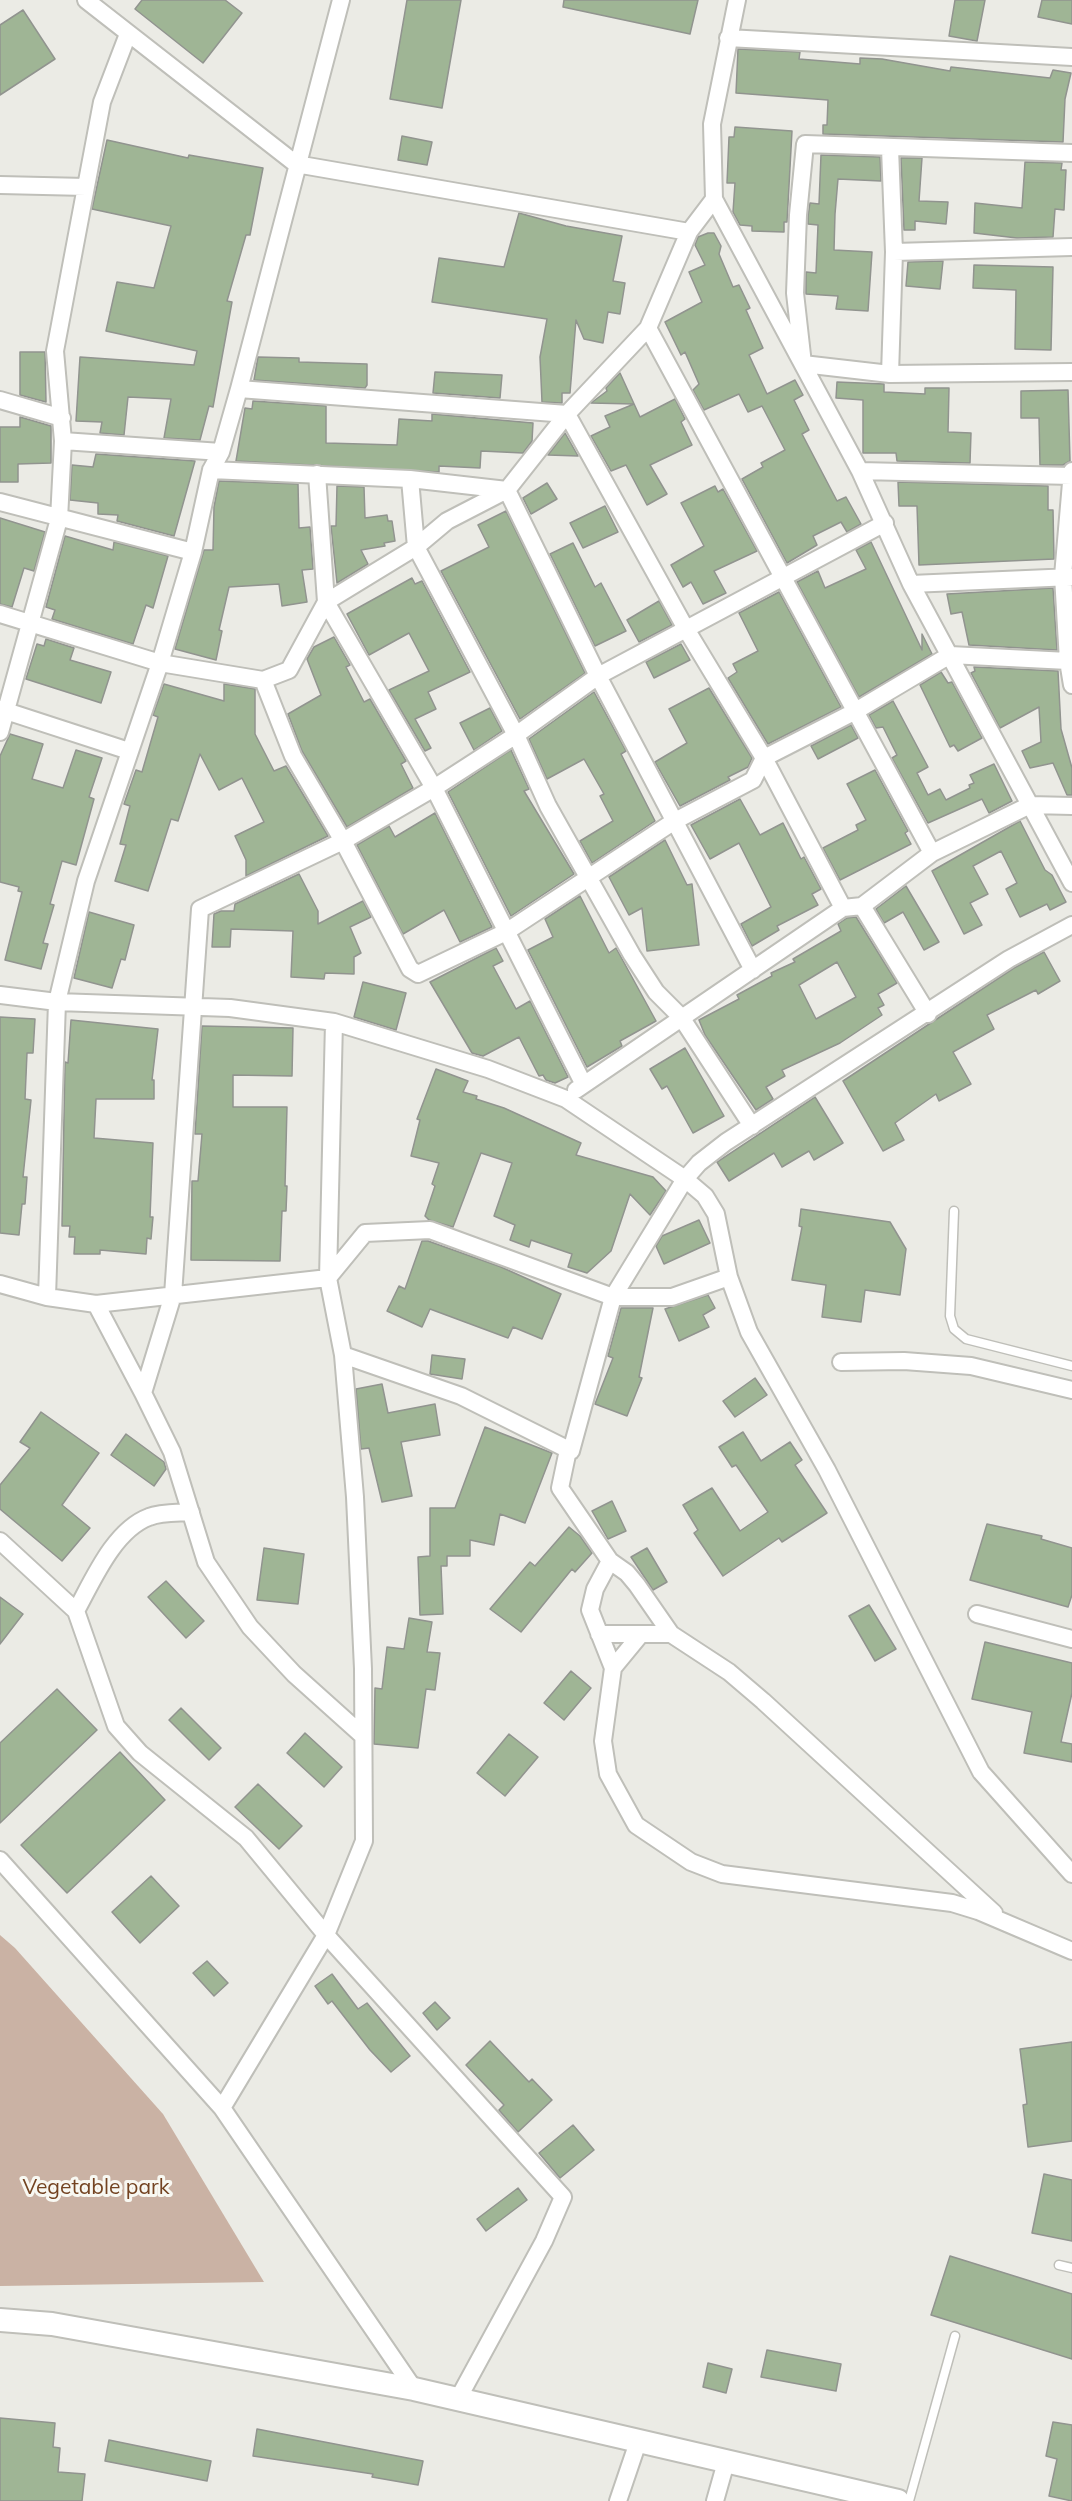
<!DOCTYPE html>
<style>
body{margin:0}
canvas{display:block;background:#ebebe5}
</style>
<canvas width="1072" height="2501"></canvas>
<script>
const context = document.querySelector('canvas').getContext('2d');
context.lineJoin = 'round';
function fillPath(path, color) { context.fillStyle = color; context.fill(path, 'evenodd'); }
function trace(path, color, width, dash) { context.strokeStyle = color; context.lineWidth = width; context.lineCap = dash ? 'butt' : 'round'; context.setLineDash(dash || []); context.stroke(path); }
function write(font, color, halo, rows, align = 'center') {
  context.font = font + ' Mulish,sans-serif'; context.lineWidth = 6; context.setLineDash([]); context.textBaseline = 'middle'; context.strokeStyle = halo; context.fillStyle = color; for (const [text, x, y, turn = 0] of rows) {
    context.save(); context.translate(x, y); context.rotate((+turn || 0) * Math.PI / 180); context.textAlign = isNaN(turn) ? turn : align; if (halo) context.strokeText(text, 0, 0); context.fillText(text, 0, 0); context.restore();
  }
}
const green = new Path2D(`
 M0,1935L15,1948L163,2114L264,2282L0,2286Z`);
const building = new Path2D(`
 M142,0H225L242,13L203,63L135,9Z
 M407,0H461L442,108L390,99Z
 M564,0H698L690,34L563,7Z
 M955,0H985L977,41L949,36Z
 M1042,0H1072V24L1038,17Z
 M23,10L55,59L0,95V25Z
 M738,49L800,52L799,59L860,64V58L882,59L950,71L951,67L1050,78L1053,70L1071,73L1065,99L1063,142L823,134V125H827L828,100L736,93Z
 M735,127L792,131L787,222H784V232L752,231V226L740,225L733,212L735,183H727L729,137H734Z
 M402,136L432,142L427,165L398,160Z
 M107,140L188,158L189,155L263,168L250,235H246L227,301L232,302L213,407L209,406L200,440L164,438L171,399L128,397L124,435L100,433L102,422L76,421L80,357L194,365L197,351L106,331L117,282L154,288L171,226L92,209Z
 M821,155L880,157L881,181L838,179L835,214L834,250L872,252L868,311L836,309L838,296L806,294V272L816,273L818,225L808,224V216L810,203L819,204Z
 M901,158H922L919,201L948,202L946,224L915,221V230H904Z
 M1025,162L1062,163L1061,170H1066L1064,210L1055,209L1053,237L1017,238L974,233L975,203L1022,208Z
 M519,213L566,226L622,236L613,281L625,283L620,314L608,312L603,343L584,339L576,320L570,393H562V403L542,402L540,357L547,319L432,302L439,258L504,267Z
 M708,233H714L721,246L719,254L733,287L739,285L750,308L746,310L763,348L749,355L767,394L795,380L803,395L794,400L809,430L802,434L837,501L846,497L861,524L847,532L841,522L813,536L817,545L787,563L742,479L763,467L761,463L785,450L762,406L748,412L739,394L704,410L693,390L699,384L685,352L681,355L665,322L702,302L689,272L705,265L695,245L698,237Z
 M943,261L940,289L906,286L908,262Z
 M974,265L1053,267L1051,350L1015,349L1016,290L973,288Z
 M20,352H45L46,402L20,395Z
 M258,357L299,358V362L367,364V385L365,388L254,380Z
 M435,372L502,375L500,398L433,393Z
 M620,373L640,417L675,399L685,419L681,422L692,445L650,465L667,494L647,505L626,465L611,471L591,436L610,427L605,416L634,404L591,403L607,391L606,388Z
 M837,382L884,384V392L925,394V388H949L948,432L971,433L970,463L897,461L896,453H863V400L836,398Z
 M1068,390L1070,461L1063,465H1040L1039,418H1021V391Z
 M253,401L326,406V443L397,445L399,419L432,421V414L533,423L532,441L523,453L481,451L480,468L439,466V472L236,461L245,408L252,409Z
 M20,417L51,426V463L18,464V482H0V427H20Z
 M565,433L578,456L548,455Z
 M96,454L195,461L174,536L117,521L118,515L98,514V503L70,500L72,465L93,467Z
 M219,481L298,484L299,528L310,527L313,569L302,570L307,602L282,606L279,584L229,587L219,630L222,631L216,660L175,649L204,550H213L214,507Z
 M898,482L1048,486V510H1053L1054,559L919,565L917,506H899Z
 M547,483L557,499L531,514L523,498Z
 M337,486L364,487L365,518L387,515L388,521H392L395,541L384,543L385,546L361,550L368,564L337,583L331,526H336Z
 M715,486L718,492L723,489L757,551L714,571L726,593L703,604L691,582L683,587L671,565L704,546L681,503Z
 M605,506L618,532L583,548L570,523Z
 M506,511L585,673L520,719L441,571L489,547L478,525Z
 M0,518L45,532L34,571L24,568L12,607L0,604Z
 M65,536L113,550L114,542L168,556L153,608L146,605L133,644L52,619L55,610L46,607Z
 M871,542L922,650V634L932,654L859,697L797,582L818,571L825,588L866,569L856,550Z
 M573,543L595,587L601,583L626,631L595,646L550,554Z
 M412,578L415,584L422,581L470,672L428,692L436,709L415,719L431,748L425,751L389,690L429,671L409,633L369,655L347,614Z
 M1053,588L1057,650L969,645L962,612L951,614L947,594Z
 M779,592L841,707L768,744L728,678L737,672L733,664L758,651L739,613Z
 M659,601L672,625L639,642L627,620Z
 M334,637L350,665L346,667L364,702L370,699L406,761L401,764L413,788L347,827L302,751L288,714L321,695L307,659L314,647Z
 M46,639L74,648L70,660L111,672L101,703L26,679L37,644L44,646Z
 M681,644L690,660L654,678L646,662Z
 M974,667L1058,671L1061,729L1072,768V795H1067L1053,763L1030,768L1022,751L1041,742L1039,707L1000,728L971,673L975,671Z
 M941,672L948,683L952,682L982,738L958,751L954,745L950,747L920,685Z
 M164,684L224,701V684L255,689V734L274,771L286,766L328,836L246,876V860L235,836L264,822L242,778L219,790L200,754L178,821L171,819L148,891L115,881L126,845L120,844L130,806L124,804L136,770L142,772L158,717L153,715Z
 M709,688L752,758L748,767L728,777L730,780L680,806L655,762L687,743L669,709Z
 M594,692L626,751L621,754L655,821L592,863L580,841L613,821L600,796L604,794L584,759L547,779L529,739Z
 M893,701L928,767L917,773L928,795L940,789L946,800L970,788L969,785L974,783L970,775L994,764L1012,801L989,813L982,799L928,823L892,758L897,755L883,727L876,728L869,715Z
 M490,708L502,731L474,750L460,723Z
 M851,725L858,738L818,759L811,746Z
 M10,734L43,744L32,779L63,788L76,750L102,758L89,797L94,799L76,865L62,861L50,904L54,905L43,943L48,944L41,969L5,960L22,892L18,891L19,887L0,882V756Z
 M511,750L529,789L524,791L574,874L511,916L448,792Z
 M875,770L908,831L905,833L911,844L840,880L823,848L858,830L856,825L866,820L847,784Z
 M740,799L760,835L783,823L801,859L804,857L821,889L812,894L818,905L777,926L779,930L752,946L741,924L771,907L739,843L710,859L691,825Z
 M435,813L492,927L460,942L444,910L403,934L357,845L389,826L395,837Z
 M1020,821L1045,870L1052,875L1066,902L1050,910L1047,904L1020,917L1006,889L1017,883L1001,851L973,866L988,894L970,903L982,925L964,934L932,871Z
 M665,840L687,885L692,884L699,945L647,951L642,908L629,915L609,877Z
 M299,874L318,911V924L363,901L371,917L350,927L361,953L354,957V974L325,973L324,979L291,977L293,931L231,929L230,947H212L214,914L221,911H234L235,904Z
 M906,886L939,942L924,950L903,912L884,923L876,909Z
 M580,896L609,953L616,948L656,1021L620,1041L622,1046L587,1067L528,950L553,937L545,919Z
 M89,912L134,925L125,960L121,959L112,988L74,978Z
 M856,917L897,983L878,994L884,1005L878,1008L882,1015L840,1043L782,1070L785,1076L766,1087L773,1099L756,1110L705,1035L699,1020L739,999L737,995L772,976L771,973L795,962L793,959L841,931L838,924L847,918ZM837,962L856,997L816,1019L799,985Z
 M496,948L503,961L493,966L516,1009L530,1001L568,1077L555,1083L546,1080L543,1075L539,1076L519,1037L483,1056L472,1053L430,982Z
 M1044,952L1060,981L1038,994L1036,990L987,1015L994,1029L953,1052L971,1084L939,1101L936,1094L895,1123L904,1140L883,1151L843,1081L1014,968Z
 M363,982L406,993L396,1030L354,1017Z
 M0,1017L35,1019L33,1053H27L25,1099L31,1100L23,1177H27L25,1204H22L19,1235L0,1233Z
 M71,1020L158,1029L152,1080H154V1099H96L94,1138L153,1143L150,1217H153L151,1239L147,1238L146,1254L100,1250V1254H74L75,1237H69L70,1226H62L65,1062L68,1063Z
 M202,1026L293,1028L292,1076L233,1075V1107H287L285,1186H287L286,1211H282L280,1261L191,1260L192,1181H198L202,1134H195Z
 M685,1048L724,1116L693,1133L667,1086L662,1089L650,1069Z
 M436,1069L468,1081L463,1092L477,1096L476,1099L504,1108L581,1143L576,1155L653,1177L666,1191L650,1215L630,1194L611,1251L587,1273L568,1267L572,1254L531,1240L529,1247L510,1240L515,1225L494,1216L512,1163L481,1153L453,1227L429,1220L425,1216L435,1186L432,1184L439,1163L411,1156L420,1120L417,1119Z
 M815,1097L843,1143L814,1160L809,1151L782,1167L774,1153L729,1181L717,1162Z
 M801,1209L890,1222L906,1249L900,1295L865,1290L861,1322L822,1317L826,1285L792,1280L802,1227L799,1226Z
 M699,1220L710,1243L664,1264L656,1246L662,1236Z
 M422,1241H428L501,1267L561,1294L542,1339L513,1327L508,1338L430,1309L422,1327L387,1311L399,1286L405,1289Z
 M708,1295L715,1308L703,1315L709,1327L679,1341L665,1309Z
 M621,1308H653L639,1377L642,1378L627,1416L595,1404L613,1358L608,1356Z
 M432,1355L465,1359L462,1379L430,1374Z
 M755,1378L767,1395L735,1417L723,1401Z
 M382,1384L388,1413L435,1404L440,1435L401,1442L412,1496L382,1502L369,1448L361,1449L356,1389Z
 M41,1412L99,1453L62,1505L90,1528L62,1561L0,1509V1485L30,1448L20,1442Z
 M485,1427L552,1453L525,1523L500,1514L494,1545L470,1540V1556H447V1566H441L443,1614L420,1615L418,1557L430,1556V1508H455Z
 M743,1432L761,1461L790,1442L802,1460L795,1465L827,1513L782,1542L779,1538L723,1576L694,1533L698,1530L683,1505L712,1488L740,1531L768,1512L736,1465L732,1467L719,1447Z
 M126,1434L164,1462L166,1469L154,1486L111,1455Z
 M612,1501L626,1531L608,1539L592,1511Z
 M987,1524L1042,1536L1041,1539L1072,1548V1595L1068,1607L970,1580Z
 M569,1527L580,1536L592,1553L575,1572L572,1569L521,1632L490,1609L530,1562L535,1566Z
 M264,1548L304,1554L298,1604L257,1600Z
 M647,1548L667,1582L653,1590L631,1557Z
 M166,1581L204,1621L186,1638L148,1597Z
 M0,1597L23,1614L0,1644Z
 M869,1605L896,1649L875,1661L849,1616Z
 M409,1618L432,1622L427,1652L440,1653L435,1690L426,1689L418,1748L374,1744L375,1688L382,1689L387,1647L404,1649Z
 M985,1642L1072,1663V1693L1061,1742L1072,1744V1762L1024,1753L1032,1712L972,1699Z
 M571,1671L591,1688L564,1720L544,1703Z
 M57,1689L97,1730L0,1823V1743Z
 M181,1708L221,1748L209,1760L169,1720Z
 M305,1733L342,1767L324,1787L287,1753Z
 M509,1734L538,1757L505,1796L477,1773Z
 M120,1752L165,1800L67,1893L21,1845Z
 M258,1784L302,1826L279,1849L235,1807Z
 M151,1876L179,1906L140,1943L112,1912Z
 M207,1961L228,1983L214,1996L193,1973Z
 M332,1974L358,2009L367,2003L410,2056L391,2072L370,2050L332,2001L328,2004L315,1986Z
 M435,2002L450,2018L437,2030L423,2013Z
 M490,2041L529,2082L532,2079L552,2100L518,2132L499,2110L504,2105L466,2065Z
 M1072,2042V2141L1028,2147L1023,2105L1027,2104L1020,2049Z
 M573,2125L594,2150L560,2178L539,2153Z
 M1044,2174L1072,2180V2241L1032,2233Z
 M518,2188L527,2200L486,2231L477,2219Z
 M950,2256L1072,2294V2359L931,2315Z
 M767,2350L841,2364L836,2391L761,2377Z
 M708,2363L732,2369L726,2393L703,2387Z
 M0,2418L55,2423L53,2447L60,2448L58,2472L85,2474L82,2501H0Z
 M1053,2422L1072,2425V2501L1049,2496L1057,2459L1046,2456Z
 M257,2429L423,2461L418,2485L372,2477L373,2474L253,2456Z
 M109,2440L211,2461L207,2481L105,2461Z`);
const lane = new Path2D(`
 M954,1211L950,1316L954,1329L966,1339L1072,1366
 M1059,2265L1072,2268
 M909,2501L955,2336`);
const street = new Path2D(`
 M86,0L296,164L689,232
 M737,0L712,124L714,199L860,471L911,584L1072,883
 M728,38L1072,57
 M890,148L894,252L1072,247
 M1072,153L805,144L798,215L795,293L803,364L890,374L1072,372
 M0,185L86,187
 M648,328L932,853
 M890,374L894,252
 M239,389L567,414L686,629L764,758L843,908
 M0,400L62,418
 M63,441L221,452
 M211,470L410,479L507,490L598,676L753,970
 M860,471L1072,476
 M317,474L326,602L434,788L583,1083
 M410,479L416,547L516,735L548,806L632,955L656,992L681,1017L752,1126
 M0,502L193,552
 M911,584L1072,577
 M0,614L160,663L263,680L293,756L343,841L410,969L418,974L506,932L673,822L753,780L764,758L854,712L950,655L1068,661L1063,576L1072,471
 M1072,661H1068L1072,685
 M263,680L289,670L326,602L416,547L447,521L507,490L567,414L648,328L689,232L714,199
 M0,709L129,751
 M0,732L59,519L63,441L55,351L102,102L128,34
 M862,906L928,1014
 M0,995L57,1002L230,1008L334,1022L488,1069L566,1099L685,1179L705,1196L716,1214L729,1277L749,1332L827,1470L981,1772L1072,1874
 M576,1090L843,908L862,906L932,853L1030,805L1072,806
 M0,1284L47,1297L96,1304L328,1278L334,1022
 M47,1297L57,1002L86,881L160,663L193,552L211,470L221,452L239,389L341,0
 M96,1304L143,1393
 M343,1355L461,1396L571,1451L613,1297H672L729,1277
 M841,1362L904,1361L971,1366L1072,1390
 M568,1450L560,1488L610,1561L595,1589L590,1610L613,1668L603,1741L608,1774L636,1825L691,1862L722,1874L952,1903L978,1911L1072,1951
 M0,1541L76,1611L116,1726L140,1753L246,1838L326,1935L563,2197L544,2241L458,2399
 M610,1561L627,1573L637,1585L671,1634L729,1672L763,1701L994,1913
 M76,1611C93,1580 114,1530 149,1517C161,1512 178,1513 191,1512
 M977,1614L1072,1639
 M599,1634H671
 M613,1668L641,1634
 M362,1735L294,1674L250,1627L206,1562L172,1452L143,1393L173,1295L200,909L343,841L434,788L516,735L598,676L885,523
 M0,1860L222,2108L414,2389
 M222,2108L326,1935L364,1841L363,1669L355,1497L343,1355L328,1278L365,1233L430,1230L613,1297L685,1179L699,1163L726,1142L1009,959L1072,925
 M618,2501L638,2442
 M715,2501L726,2462`);
const secondary = new Path2D(`
 M0,2320L52,2324L414,2389L898,2501`);
const parkNames = [
 ["Vegetable park",96,2188]
];
fillPath(green, '#cab2a4');
fillPath(building, '#9fb595');
trace(building, '#91948f', 1.5);
trace(lane, '#bfbfb9', 11);
trace(street, '#bfbfb9', 20);
trace(secondary, '#bfbfb9', 26);
trace(lane, '#fff', 8);
trace(street, '#fff', 16);
trace(secondary, '#fff', 22);
write('21px', '#734321', '#f8f8f2', parkNames);
</script>
